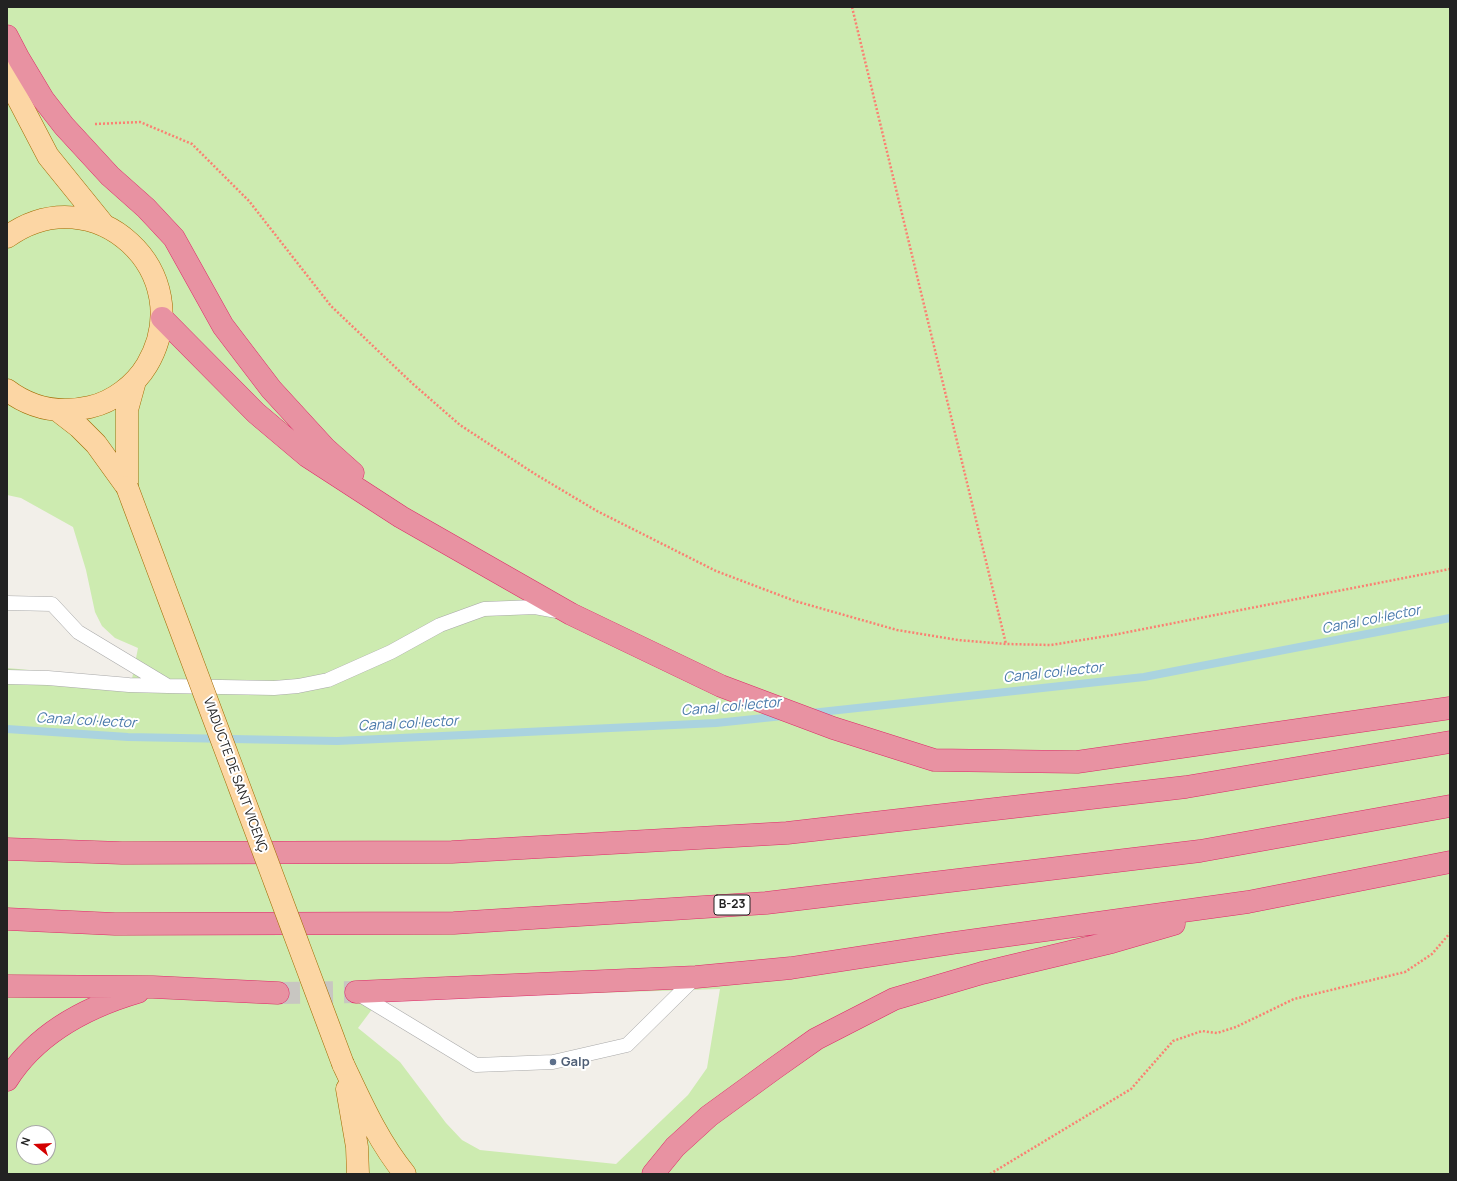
<!DOCTYPE html>
<meta charset="utf-8">
<style>
body{margin:0}
#map{position:relative;width:1457px;height:1181px;overflow:hidden;background:#f2efe9;font-family:Manrope,sans-serif}
canvas{display:block}
.frame{position:absolute;inset:0;border:8px solid #222;pointer-events:none}
.north{position:absolute;left:16px;top:1125px;width:40px;height:40px;box-sizing:border-box;background:#fff;border:1px solid #a7a7a7;border-radius:50%;rotate:288deg;font-size:11px;font-weight:700;line-height:16px;text-align:center;color:#222}
.north::after{content:'';display:block;margin:auto;width:14px;height:18px;background:#d40000;clip-path:polygon(50% 0,100% 100%,50% 72%,0 100%)}
</style>
<div id="map">
<canvas width="1457" height="1181"></canvas>
<div class="frame"></div>
<div class="north">N</div>
</div>
<script>
const context = document.querySelector('canvas').getContext('2d');
context.lineJoin = 'round';
function fillPath(path, color) { context.fillStyle = color; context.fill(path, 'evenodd'); }
function trace(path, color, width, dash) { context.strokeStyle = color; context.lineWidth = width; context.lineCap = dash ? 'butt' : 'round'; context.setLineDash(dash || []); context.stroke(path); }
function write(font, color, halo, rows, align = 'center') {
  context.font = font + ' Manrope,sans-serif'; context.lineWidth = 4; context.setLineDash([]); context.textBaseline = 'middle'; context.strokeStyle = halo; context.fillStyle = color; for (const [text, x, y, turn = 0] of rows) {
    context.save(); context.translate(x, y); context.rotate((+turn || 0) * Math.PI / 180); context.textAlign = isNaN(turn) ? turn : align; if (halo) context.strokeText(text, 0, 0); context.fillText(text, 0, 0); context.restore();
  }
}
const grass = new Path2D(`
 M7,7H1450V1174H7V668L132,679L138,648L115,638L102,626L95,612L86,570L73,527L21,498L7,495ZM720,989L707,1068L688,1095L616,1164L480,1150L462,1140L446,1123L400,1062L358,1028L379,1000ZM24,1133H48V1157H24Z`);
const stream = new Path2D(`
 M811,713L1144,677L1450,618
 M7,729L128,737L337,741L716,723L783,716`);
const highwayTunnel = new Path2D(`
 M278,993L356,992`);
const path = new Path2D(`
 M852,7L1006,644
 M95,124L140,122L192,144L249,201L331,306L413,384L460,425L535,474L597,511L716,571L795,601L897,630L958,640L1006,644L1051,645L1113,635L1450,569
 M990,1174L1131,1089L1173,1041L1202,1031L1217,1033L1236,1027L1294,999L1405,972L1432,954L1450,933`);
const lane = new Path2D(`
 M7,603L52,604L78,632L166,685
 M7,677L48,678L129,685L168,686L274,688L298,686L328,680L391,652L440,625L484,609L535,607L557,611
 M357,993L476,1065L553,1062L627,1045L696,977`);
const primary = new Path2D(`
 M7,71L13,89L48,156L103,224
 M7,237C94,174 201,273 147,365C135,385 113,402 90,407C60,414 32,409 7,390
 M57,410L79,427L96,444L127,487
 M127,487V410L135,381
 M343,1064C361,1102 378,1141 405,1174
 M347,1089L357,1147L358,1174`);
const highway = new Path2D(`
 M7,36L19,59L43,99L64,126L110,176L146,208L174,238L223,326L271,389L325,448L353,473
 M162,318L256,413L307,456L401,517L571,614L721,686L833,728L934,760L1077,762L1450,708
 M7,849L122,853L452,852L787,833L1186,787L1450,742
 M7,919L115,924L454,923L766,903L1200,851L1450,806
 M7,986L153,987L278,993
 M356,992L696,977L791,968L953,943L1248,902L1450,862
 M7,1080C36,1034 87,1007 138,992
 M653,1174L675,1147L709,1116L775,1068L816,1039L894,999L982,973L1112,942L1174,924`);
const primaryBridge = new Path2D(`
 M127,487L343,1064`);
const markers = [
 [553,1062,4,"#5c6f8a"]
];
const shields = [
 [732,905,36]
];
const shieldNames = [
 ["B-23",732,905]
];
const streetNames = [
 ["VIADUCTE DE SANT VICENÇ",235,775,70]
];
const serviceNames = [
 ["Galp",561,1062]
];
const waterNames = [
 ["Canal col·lector",1371,620,-11],
 ["Canal col·lector",1053,673,-6],
 ["Canal col·lector",731,707,-5],
 ["Canal col·lector",86,721,3],
 ["Canal col·lector",408,724,-3]
];
fillPath(grass, '#cdebb0');
trace(stream, '#aad3df', 8);
trace(highwayTunnel, '#c8c6c1', 22, [22, 11]);
trace(lane, '#a9a9a9', 15);
trace(primary, '#a06b00', 23);
trace(highway, '#dc2a67', 23);
trace(path, '#fa8072', 2.5, [2, 2]);
trace(lane, '#fff', 14);
trace(primary, '#fcd6a4', 22);
trace(highway, '#e892a2', 22);
trace(primaryBridge, '#a06b00', 23, []);
trace(primaryBridge, '#fcd6a4', 22);
for (const [x, y, r, color] of markers) { const dot = new Path2D(); dot.arc(x, y, r, 0, 2 * Math.PI); context.fillStyle = color; context.fill(dot); trace(dot, '#fff', 1.5); }
for (const [x, y, w] of shields) { const box = new Path2D(); box.roundRect(x - w / 2, y - 10, w, 20, 3); context.fillStyle = '#fff'; context.fill(box); trace(box, '#222', 1); }
write('bold 12px', '#222', null, shieldNames);
write('13px', '#222', '#fff', streetNames);
write('bold 13px', '#4e5e75', '#fff', serviceNames, 'left');
write('italic 14px', '#4a7aab', '#fff', waterNames);
</script>
